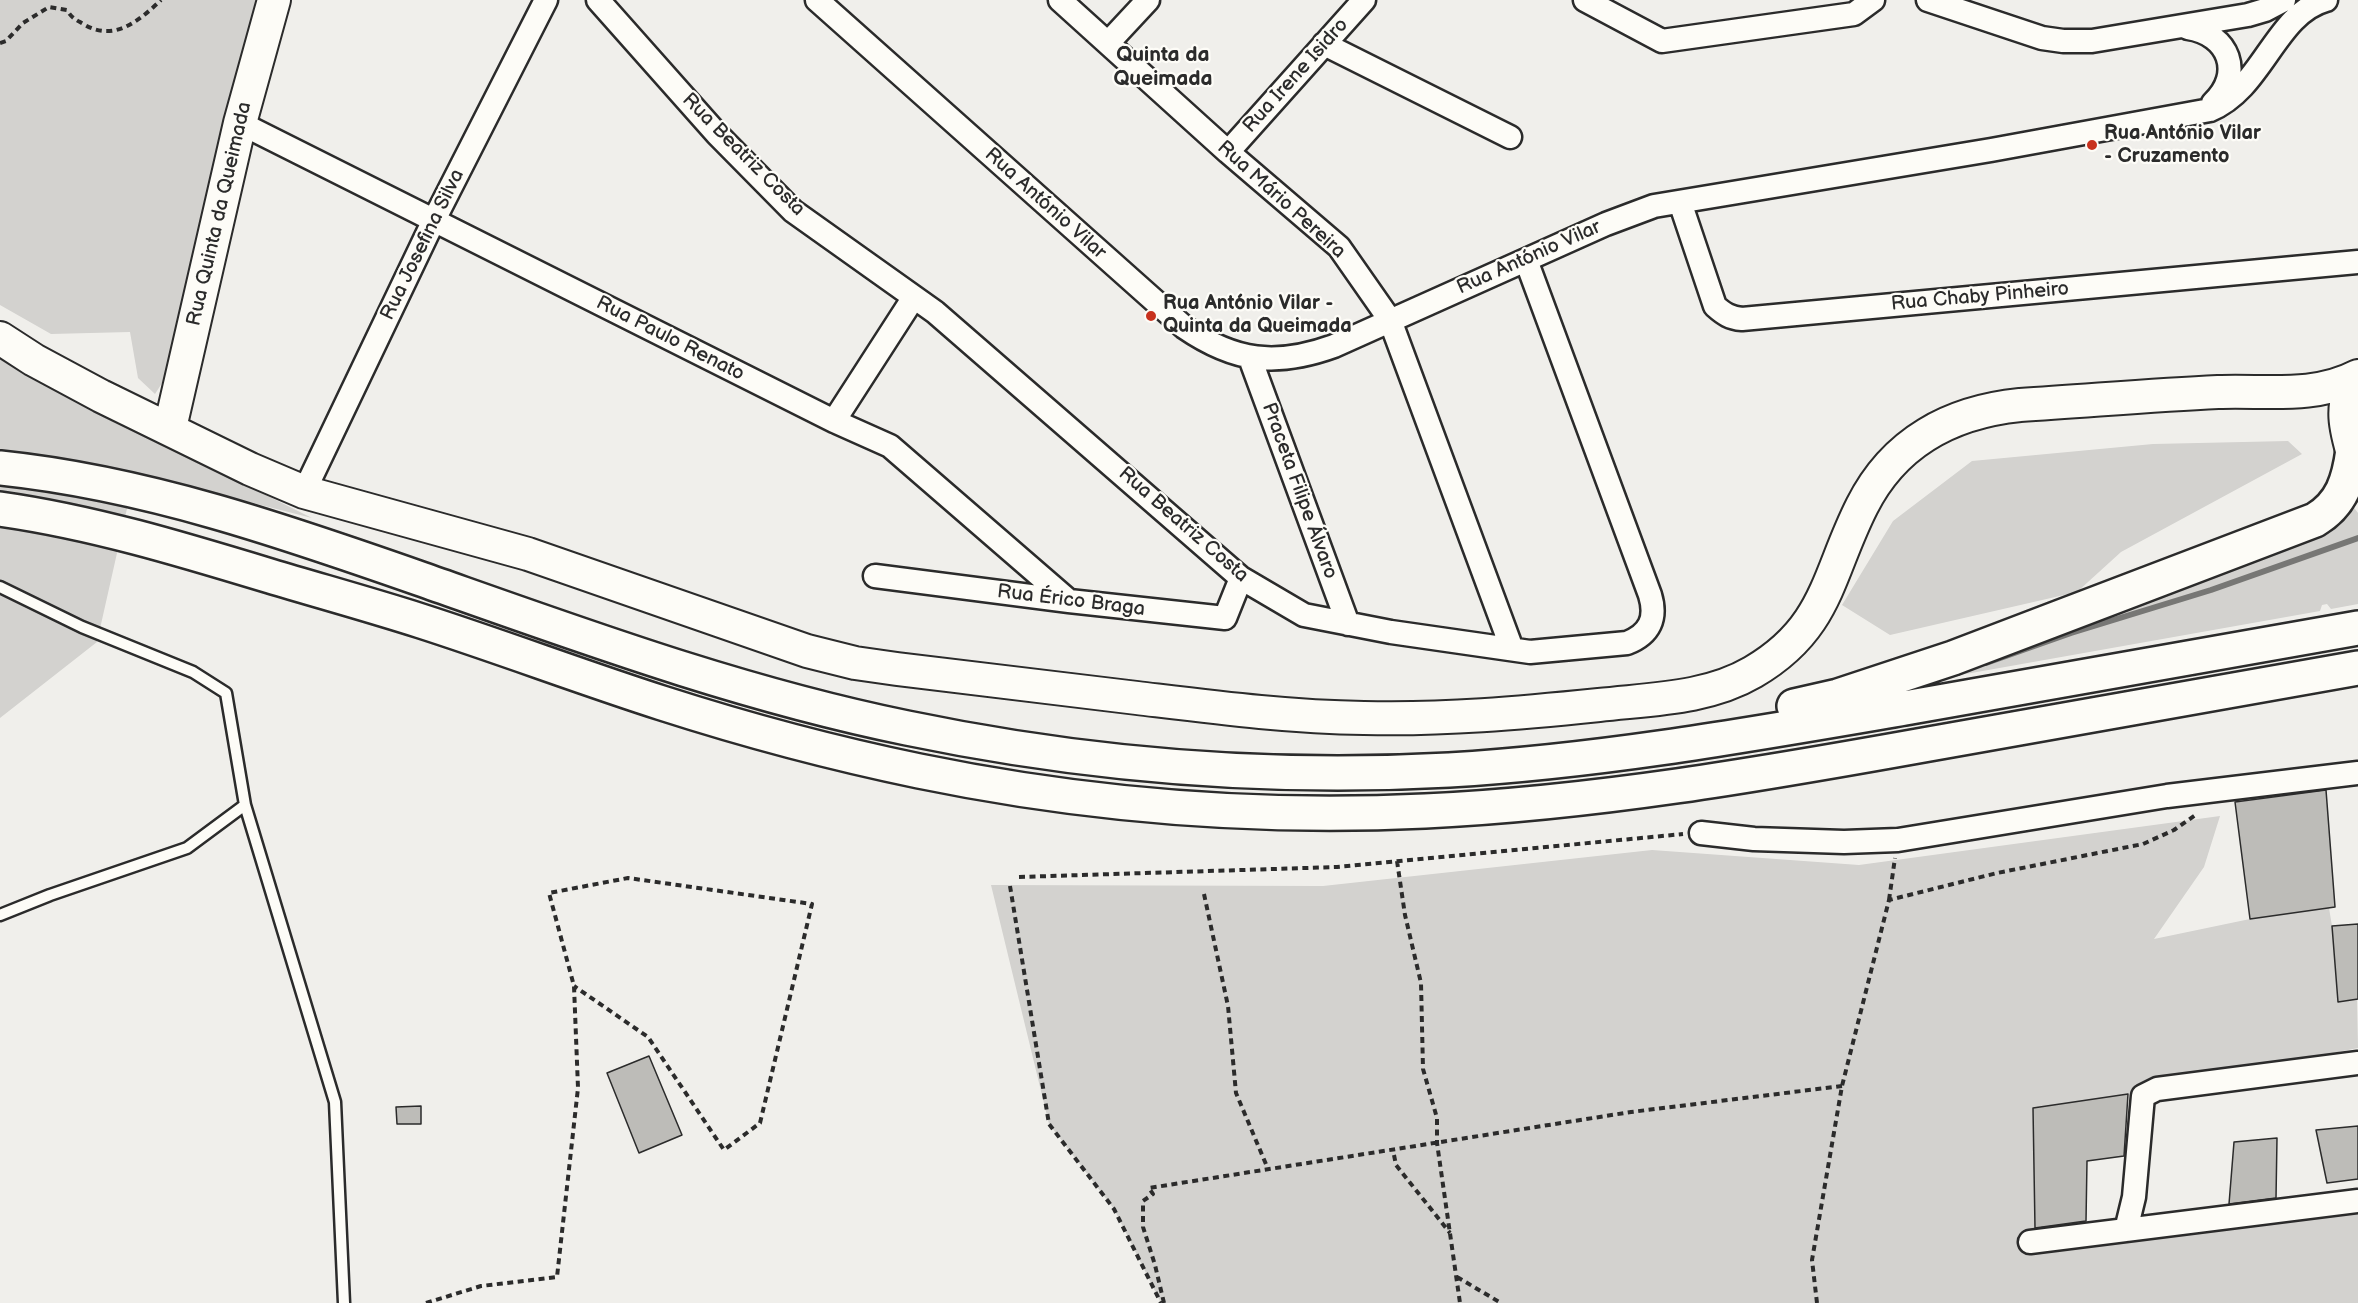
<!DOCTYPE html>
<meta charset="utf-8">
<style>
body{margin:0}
canvas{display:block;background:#f0efeb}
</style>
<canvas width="2358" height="1303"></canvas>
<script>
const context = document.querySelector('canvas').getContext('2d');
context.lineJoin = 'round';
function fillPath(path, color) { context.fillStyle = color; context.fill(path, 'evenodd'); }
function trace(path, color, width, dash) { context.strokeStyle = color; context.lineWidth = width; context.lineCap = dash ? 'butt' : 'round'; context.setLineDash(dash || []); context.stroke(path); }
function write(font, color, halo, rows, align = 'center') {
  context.font = font + ' "Balsamiq Sans",sans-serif'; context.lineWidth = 4.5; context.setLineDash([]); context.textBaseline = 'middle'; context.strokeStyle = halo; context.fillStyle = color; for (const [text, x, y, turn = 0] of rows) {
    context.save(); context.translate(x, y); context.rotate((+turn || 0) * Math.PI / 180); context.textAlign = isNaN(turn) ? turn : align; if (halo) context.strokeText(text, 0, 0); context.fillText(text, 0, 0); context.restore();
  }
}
const green = new Path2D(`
 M0,0H268L171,369L155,394L138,378L130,332L51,334L0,305Z
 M0,352L69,397L312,518L135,473L97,642L0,718Z
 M2288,441L2302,454L2121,552L2077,592L1890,635L1842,605L1893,521L1972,461L2153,444Z
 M2352,505L2358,513V604L2331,609L2327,604L2322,605L2320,611L1932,680Z
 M2220,816L2204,867L2154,939L2250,919L2329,908L2332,926L2357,999L2358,1048L2128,1094L2033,1108L2035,1232L2358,1203V1303H1161L1114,1209L1049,1124L991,885L1323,886L1652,850L1859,865Z`);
const stream = new Path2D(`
 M1986,663L2071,633L2211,590L2358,538`);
const building = new Path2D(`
 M2326,790L2335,907L2250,919L2235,802Z
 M2358,924V999L2338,1002L2332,926Z
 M649,1056L682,1135L639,1153L607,1073Z
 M2128,1094L2124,1156L2087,1161L2086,1221L2035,1228L2033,1108Z
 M421,1106V1124H397L396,1107Z
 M2358,1126V1179L2327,1183L2316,1130Z
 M2277,1138L2276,1198L2229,1204L2234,1142Z`);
const path = new Path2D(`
 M0,43L6,41L23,23L49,7L67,10C72,19 77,20 85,25C115,42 140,20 161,0
 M1397,861L1405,915L1421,983L1423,1069L1437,1118V1143L1460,1303
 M1019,877L1337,867L1683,834
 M1010,886L1049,1124L1114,1209L1161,1303
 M1204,894L1228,1006L1236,1093L1268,1169
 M1889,900L1895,858
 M1394,1155L1396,1165L1450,1233
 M1457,1277L1501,1303
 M426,1303L481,1286L557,1277L578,1088L574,986L549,893L628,878L812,904L760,1123L724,1150L648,1037L574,986
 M1164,1303L1155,1265L1143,1227V1201L1153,1194L1149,1188L1631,1112L1842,1086
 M1817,1303L1812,1260L1842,1086L1889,900L1997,873L2143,844L2174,830L2197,814`);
const lane = new Path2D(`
 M0,587L82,627L193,672L226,693L245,805L187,848L50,895L0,915
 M245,805L335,1102L344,1303`);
const street = new Path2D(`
 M598,0L717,134L793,211L935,312L1241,578L1304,615L1391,632L1530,652L1627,643C1650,634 1657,618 1650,595L1526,260
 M817,0L1184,327C1235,362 1276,367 1334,346L1606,224L1654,206L1991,150L2210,110C2263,88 2275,14 2326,0
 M1060,0L1228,152L1339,247L1390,320L1512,649
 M1585,0L1662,41L1854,14L1873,0
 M1928,0L2042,38L2063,41H2092L2248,15L2265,10L2284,0
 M2188,28C2229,34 2244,74 2213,103
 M1108,43L1148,0
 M1324,44L1510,137
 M240,123L834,421L890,446L1069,601
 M1228,152L1364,0
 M1680,202L1715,306C1724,314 1730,318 1742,319L2358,262
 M1250,358L1348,624
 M834,421L914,297
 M304,492L434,220L546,0
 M875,576L1069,601L1225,618L1241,578
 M1701,833L1754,839L1844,842L1898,840L2167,796L2358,773
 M2126,1230L2134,1197L2143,1096L2157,1089L2358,1063
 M2030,1242L2358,1201`);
const secondary = new Path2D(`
 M0,338L34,360L101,396L250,469L304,492L528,554L807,651L855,663L897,669C977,679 1057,689 1137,698C1212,707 1288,717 1364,718C1443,720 1521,713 1599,705C1651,699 1707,699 1753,672C1828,628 1827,575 1862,506C1894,442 1951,412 2020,405C2086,401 2152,395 2218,392C2266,390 2314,399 2358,376
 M2358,379C2334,405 2350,442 2358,471
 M170,428L240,123L274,0`);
const highway = new Path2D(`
 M0,468C145,483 284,531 421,579C580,635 740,694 907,728C1085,765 1267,780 1449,770C1602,761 1753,734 1905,708C2056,681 2207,654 2358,628
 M0,509C92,522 181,549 270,576C320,591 371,605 421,621C502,647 581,677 662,703C746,730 832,753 919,771C1084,805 1257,819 1425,811C1595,803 1762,774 1929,744C2072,719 2215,693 2358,668
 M1794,706L1838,696L1953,658L2315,520C2342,504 2349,480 2353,450`);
const markers = [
 [2092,145,6,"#c8321e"],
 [1151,316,6,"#c8321e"]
];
const streetNames = [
 ["Rua Irene Isidro",1296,76,-48],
 ["Rua Beatriz Costa",743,155,45],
 ["Rua Mário Pereira",1281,200,42],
 ["Rua António Vilar",1045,204,42],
 ["Rua Quinta da Queimada",220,214,-77],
 ["Rua Josefina Silva",423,245,-64],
 ["Rua António Vilar",1529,258,-24],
 ["Rua Chaby Pinheiro",1980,297,-5],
 ["Rua Paulo Renato",670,339,27],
 ["Praceta Filipe Álvaro",1299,491,70],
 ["Rua Beatriz Costa",1183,525,41],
 ["Rua Érico Braga",1071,601,7]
];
const poiNames = [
 ["Rua António Vilar",2104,134],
 ["- Cruzamento",2104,157],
 ["Rua António Vilar -",1163,304],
 ["Quinta da Queimada",1163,327]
];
const neighbourhoodNames = [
 ["Quinta da",1163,56],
 ["Queimada",1163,80]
];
fillPath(green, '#d3d2cf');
trace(stream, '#777775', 6);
fillPath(building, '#bdbcb8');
trace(building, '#2b2b2b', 1.5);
trace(lane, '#2b2b2b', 15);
trace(street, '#2b2b2b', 27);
trace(secondary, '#2b2b2b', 36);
trace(highway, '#2b2b2b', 38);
trace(path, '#2b2b2b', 4, [6, 4.5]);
trace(lane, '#fdfcf7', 10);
trace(street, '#fdfcf7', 22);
trace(secondary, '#fdfcf7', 32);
trace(highway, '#fdfcf7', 33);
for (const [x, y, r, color] of markers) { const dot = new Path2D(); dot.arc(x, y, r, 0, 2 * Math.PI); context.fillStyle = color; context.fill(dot); trace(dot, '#fdfcf7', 2); }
write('20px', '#2b2b2b', '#fdfcf7', streetNames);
write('bold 20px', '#2b2b2b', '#fdfcf7', poiNames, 'left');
write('bold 21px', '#2b2b2b', '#fdfcf7', neighbourhoodNames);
</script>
